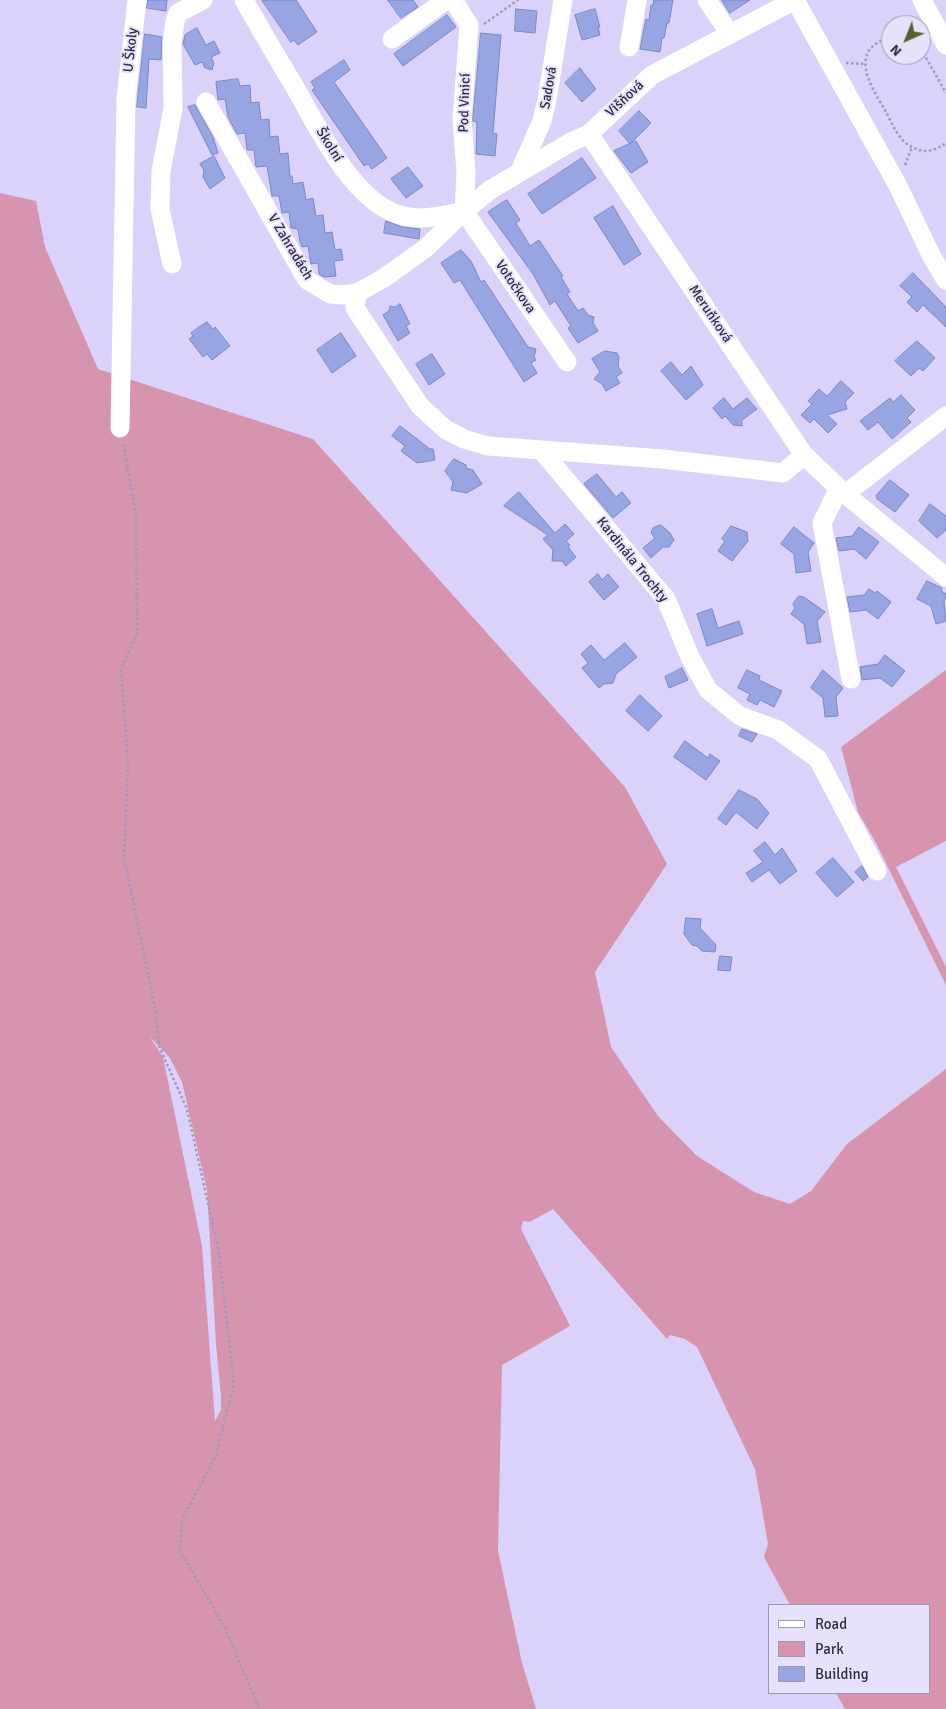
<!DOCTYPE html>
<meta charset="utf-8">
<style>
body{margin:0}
#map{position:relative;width:946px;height:1709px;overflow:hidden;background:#dad2fa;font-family:Signika,sans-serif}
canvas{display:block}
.legend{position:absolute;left:768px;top:1604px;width:162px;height:90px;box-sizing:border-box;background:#e7e2fc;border:1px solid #9e99b2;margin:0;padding:6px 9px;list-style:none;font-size:15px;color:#312b44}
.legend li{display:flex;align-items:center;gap:10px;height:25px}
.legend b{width:25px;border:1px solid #9e99b2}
.north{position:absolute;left:881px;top:15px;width:50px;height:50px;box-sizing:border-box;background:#e7e2fc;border:1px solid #9e99b2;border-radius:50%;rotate:224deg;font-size:14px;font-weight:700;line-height:20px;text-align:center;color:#312b44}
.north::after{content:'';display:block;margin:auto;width:18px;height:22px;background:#5a5f2d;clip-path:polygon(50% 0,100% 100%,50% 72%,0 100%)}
</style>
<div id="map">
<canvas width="946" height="1709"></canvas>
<ul class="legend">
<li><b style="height:6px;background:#fff"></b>Road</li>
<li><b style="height:14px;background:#d694ae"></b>Park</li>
<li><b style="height:14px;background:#97a5e2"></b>Building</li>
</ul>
<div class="north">N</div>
</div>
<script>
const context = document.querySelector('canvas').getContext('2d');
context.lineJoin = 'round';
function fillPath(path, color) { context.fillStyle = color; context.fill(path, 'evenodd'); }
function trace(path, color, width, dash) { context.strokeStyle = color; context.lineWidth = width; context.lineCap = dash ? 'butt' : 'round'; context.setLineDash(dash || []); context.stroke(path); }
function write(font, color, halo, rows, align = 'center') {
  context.font = font + ' Signika,sans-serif'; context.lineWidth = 4; context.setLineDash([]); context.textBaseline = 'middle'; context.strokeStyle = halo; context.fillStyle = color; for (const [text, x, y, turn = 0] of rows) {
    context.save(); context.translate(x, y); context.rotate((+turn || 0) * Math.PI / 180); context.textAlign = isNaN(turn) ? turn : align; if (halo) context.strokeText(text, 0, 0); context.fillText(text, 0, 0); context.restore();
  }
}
const green = new Path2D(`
 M0,193L36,201L45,247L98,369L313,439L625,787L667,864L595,972L611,1047L658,1116L697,1156L754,1192L790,1204L811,1191L847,1144L946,1069V1709H845L836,1693H930V1605H790L764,1557L768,1544L755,1469L697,1347L685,1339L670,1335L667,1339L553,1209L530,1222L523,1221L521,1229L570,1326L502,1365L498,1551L522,1663L536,1709H0ZM150,1037L170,1058L182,1082L207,1190L216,1344L221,1396V1410L215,1421L202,1246L163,1057Z
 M946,670V841L896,867L946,967V985L876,843L858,812L841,747Z`);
const building = new Path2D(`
 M148,0H167L166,11L147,8Z
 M262,0H296L317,32L298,45L294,40L291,42Z
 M388,0H413L418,7L401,18Z
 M654,0H673L669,23H667L664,38H662L660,52L640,49L646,19L649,20L651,5H653Z
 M722,0H750L730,13Z
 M516,9L537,11L535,33L515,31Z
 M595,9L600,27H598L600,35L582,40L575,15Z
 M447,15L456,27L403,66L394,54Z
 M197,28L206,45L214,41L220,53L211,57L214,63L212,70L205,68L202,62L195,65L183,44L185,35Z
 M481,33L501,35L493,133L497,134L495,156L476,154L477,122L473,121Z
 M145,34L162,37L161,60L149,59L146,108L137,107Z
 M344,60L350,70L334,82L387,158L372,169L368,164L364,166L312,90L315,88L311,82Z
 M580,68L596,89L582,102L565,83Z
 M238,79L240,86L250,85L251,103L259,102L261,120L269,119L270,137L278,136L280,154L288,153L290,176H292L293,184L303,182L306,200L313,198L316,216L323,215L325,233L332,232L335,250L341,249L343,260L334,261L336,276L324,277L319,274L318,263L311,264L308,246L302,247L300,242L298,229L291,228L289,212L282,213L279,196H272L267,166L256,167L254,150H247L245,133L237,134L228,117L225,99L218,100L216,82Z
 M195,105L213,137L218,153L212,155L188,107Z
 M639,111L651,123L630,144L619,131Z
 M636,141L648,162L631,173L614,151Z
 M214,156L225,178L210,189L203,177L204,170L200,164Z
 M582,158L596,178L542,214L528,194Z
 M408,167L423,186L406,198L391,179Z
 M507,200L520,220L516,223L530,246L539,240L563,276L561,277L570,292L567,294L578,311L583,308L588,315L594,317L593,323L598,331L578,343L568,328L571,326L555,301L550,305L533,274L488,212Z
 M613,206L641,254L624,265L594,218Z
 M386,221L402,227L420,229L419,239L384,233Z
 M461,250L471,261L481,282L484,280L528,347L536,349L534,357L536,360L531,363L537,373L524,382L460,280L454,283L441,263Z
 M913,273L946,307V327L923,305L917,312L907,302L912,297L900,286Z
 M400,304L410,324L406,326L410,333L398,341L383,315L389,311L390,306L395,307Z
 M207,322L213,329L215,327L230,346L212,360L207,354L203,357L189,339L193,336L191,333Z
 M341,333L356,356L332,373L317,350Z
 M917,341L935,358L923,371L919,368L911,376L895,361Z
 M605,351L617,353L619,357L618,366L622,373L616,377L620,383L606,391L602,384L594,379L600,372L592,359Z
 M432,354L445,374L429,385L416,364Z
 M671,362L682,375L691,366L703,385L686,400L661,371Z
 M841,381L854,393L845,402L847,409L827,415L837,424L828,433L814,419L810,423L801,415L812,404L808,401L819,389L827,396Z
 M901,395L915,410L907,418L911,422L892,439L878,422L868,430L860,421L890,398L893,402Z
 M724,398L733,409L747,398L757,409L742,420V426L733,425L725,416L722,419L713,408Z
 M400,426L430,449H433L435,460L417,463L401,451L405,446L392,436Z
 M454,459L466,465V468L473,470L482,484L467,493L451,490L453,482L445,471Z
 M597,474L616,497L622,492L631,503L613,518L584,484Z
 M890,480L909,495L895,512L877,499L876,496Z
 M519,492L555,533L565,524L574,534L566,541L570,545L568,547L576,557L566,566L562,561H552L553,550L543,539L548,535L504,506Z
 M930,504L946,516V530L937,538L919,521Z
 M661,525L670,533L674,540L669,547H663L651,558L643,548L655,538L651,533L653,528Z
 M731,526L747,532L748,541L732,561L718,551L725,541L722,539Z
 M794,527L814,543L808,552L811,571L796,573L794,554L781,544Z
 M859,527L879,542L866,559L854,549L839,551L836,538L852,536Z
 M598,574L602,580L608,574L619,587L604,600L589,582Z
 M927,581L942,588L941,591L946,594L944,602L946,621L936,624L931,606L917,599Z
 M869,589L875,593L877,591L891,602L878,619L866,610L850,612L847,597L864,595Z
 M799,596L804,597L825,612L817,621L821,642L807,644L804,624L791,614L795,608L793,604Z
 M712,609L718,628L739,621L743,634L707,646L697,614Z
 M625,643L637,657L616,674L613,683L604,684L599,688L582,668L588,663L581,654L591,645L604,660Z
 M885,655L905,671L892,687L880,678L862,680L860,667L878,664Z
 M682,668L688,680L669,688L665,677Z
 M747,670L760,676L759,680L782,691L774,707L760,700L757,705L747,700L750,694L738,688Z
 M823,670L843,688L836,697L838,716L825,717L823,698L811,688Z
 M640,695L662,716L648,731L626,711Z
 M742,729L757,734L752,742L739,736Z
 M685,741L708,758L710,754L720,761L706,780L674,757Z
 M739,790L757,799L769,813L757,829L736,812L726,825L718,819Z
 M765,842L775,855L782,848L797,871L780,884L769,870L752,882L746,873L763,862L754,851Z
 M833,858L854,882L837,897L816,873Z
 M862,866L868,877L863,881L855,872Z
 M686,918L701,919L700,928L716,945L715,952L702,951L697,946L692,945L684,934Z
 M720,956L732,957L730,971L718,970Z`);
const path = new Path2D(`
 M484,24L518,0
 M891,37C846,50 871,86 886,112C893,125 899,142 914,148C926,154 936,150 946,143
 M921,49L946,93
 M846,63L865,64
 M905,165L912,147
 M123,444L136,515L137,633L121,669L128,764L124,857L155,1008L159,1046L187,1109L219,1253L234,1384L216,1455L182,1520L180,1551L225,1627L259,1709`);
const minor = new Path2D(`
 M244,0C261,30 278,59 296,89C318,128 352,199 397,214C419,222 442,216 464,211
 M453,0L469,25L462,119L466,172L464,211
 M707,0L730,34
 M795,0L898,186L932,257L946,280
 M922,0L946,45
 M392,39L446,0
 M629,47L637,0
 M206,102L307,280L330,294L342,295L357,293L384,278L426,248L464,211L490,190L571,142L589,134L652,75L795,0
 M589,134L804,455L845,494L946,577
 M520,171L542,121L547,100L563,0
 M464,211L567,362
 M172,264L160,209L161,171L173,108L172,43L175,21L178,13L203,0
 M357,293L355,308L420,406L445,429L464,439L488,446L663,459L783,473L804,455
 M120,428L126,99L137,0
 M541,450L666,599L690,657L708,690L740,716L778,730L818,759L877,871
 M839,488L822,523L851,679
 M845,494L946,416`);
const streetNames = [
 ["U Školy",131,50,-84],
 ["Sadová",549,88,-80],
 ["Višňová",625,99,-43],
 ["Pod Vinicí",465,103,-88],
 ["Školní",329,145,58],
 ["V Zahradách",290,247,59],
 ["Votočkova",515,287,56],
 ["Meruňková",710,314,56],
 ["Kardinála Trochty",632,560,51]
];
fillPath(green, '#d694ae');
fillPath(building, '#97a5e2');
trace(building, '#7b88c4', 1);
trace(path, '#a099bc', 2.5, [2.5, 2.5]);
trace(minor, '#fff', 19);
write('14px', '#312b44', '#e7e2fc', streetNames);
</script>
